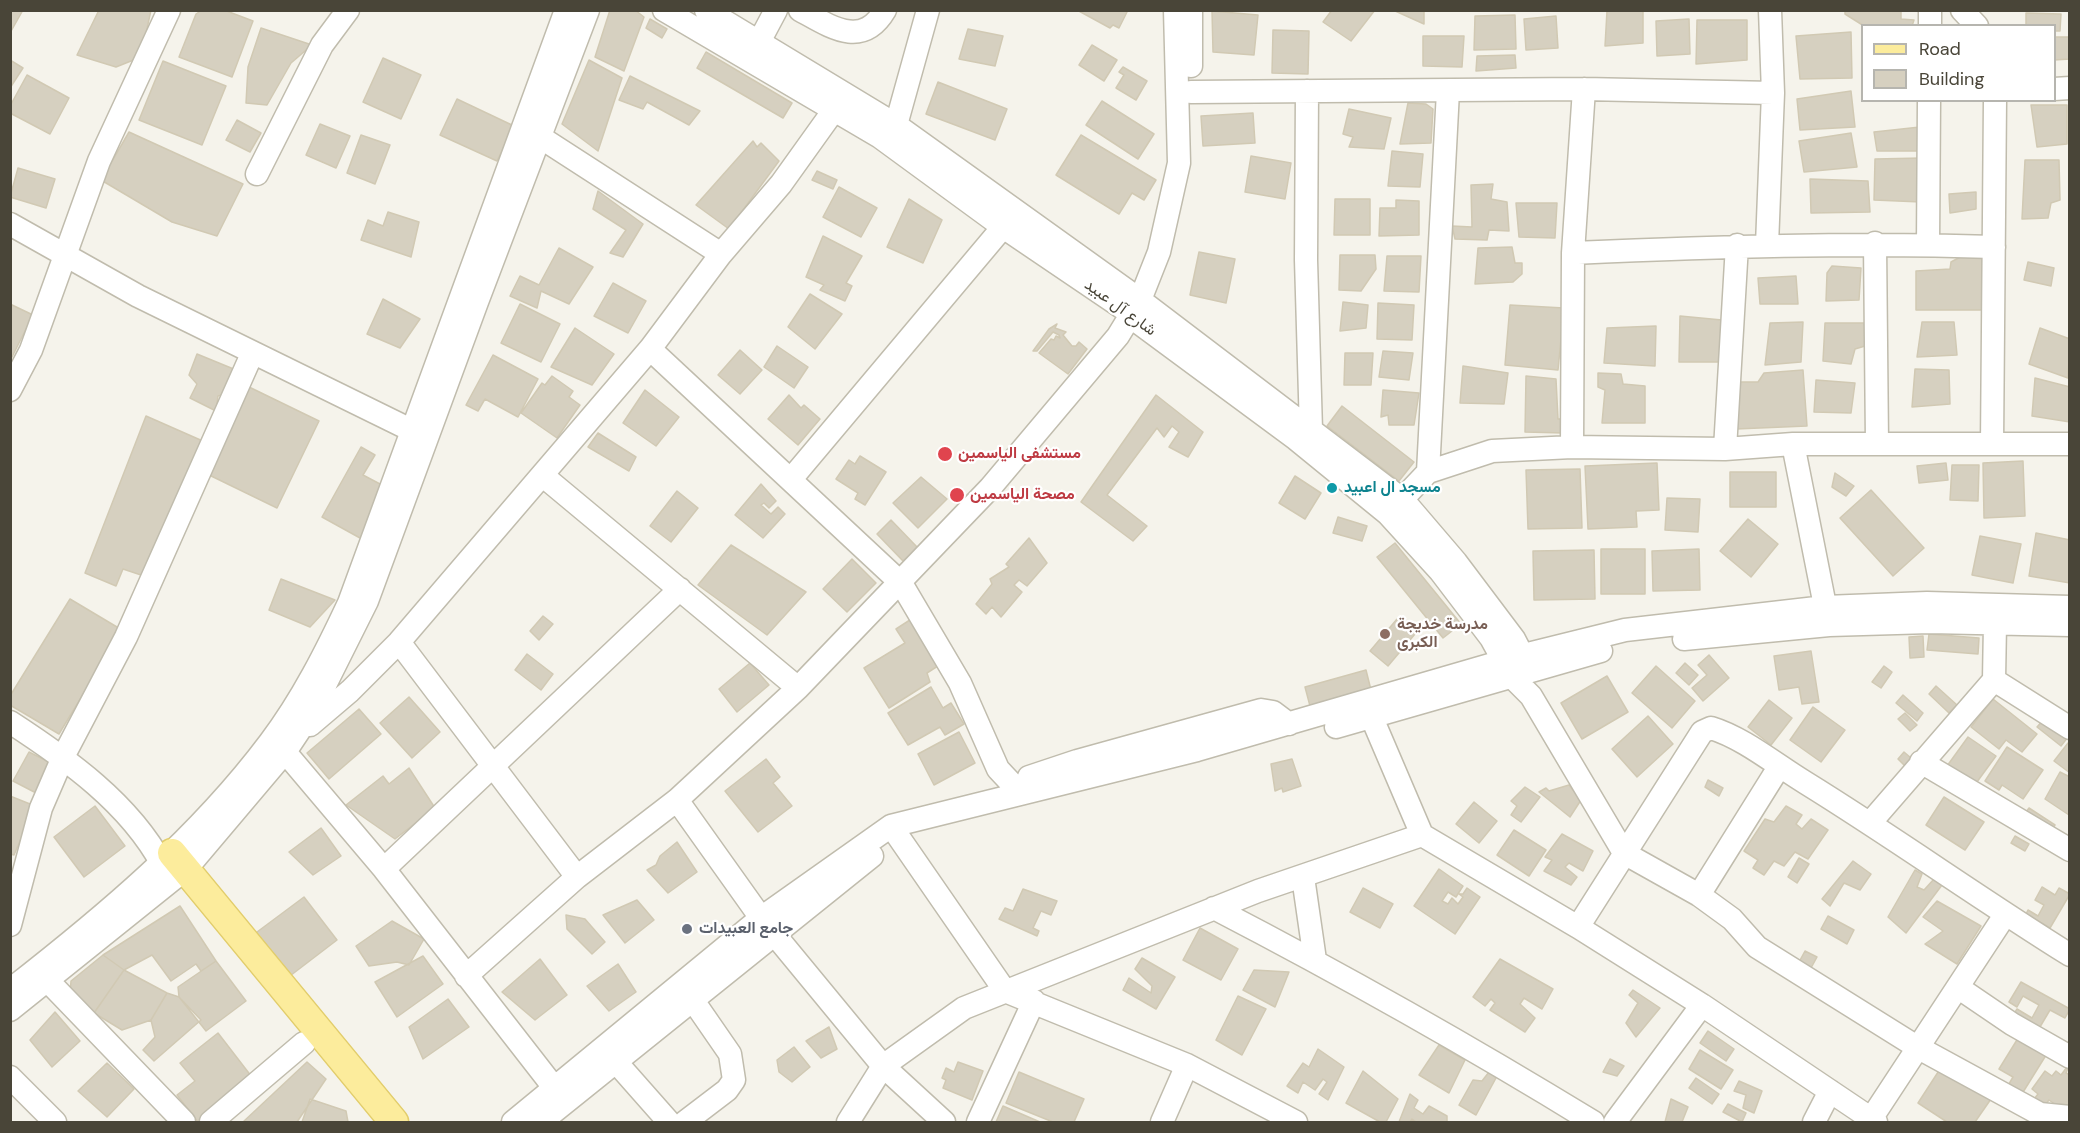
<!DOCTYPE html>
<meta charset="utf-8">
<style>
body{margin:0}
#map{position:relative;width:2080px;height:1133px;overflow:hidden;background:#f5f3eb;font-family:"DM Sans",sans-serif}
canvas{display:block}
.frame{position:absolute;inset:0;border:12px solid #494538;pointer-events:none}
.legend{position:absolute;left:1861px;top:24px;width:195px;height:78px;box-sizing:border-box;background:#fff;border:2px solid #b6b5af;margin:0;padding:8px 10px;list-style:none;font-size:18px;color:#494538}
.legend li{display:flex;align-items:center;gap:12px;height:30px}
.legend b{width:30px;border:2px solid #b6b5af}
</style>
<div id="map">
<canvas width="2080" height="1133"></canvas>
<div class="frame"></div>
<ul class="legend">
<li><b style="height:8px;background:#fcec9c"></b>Road</li>
<li><b style="height:16px;background:#d6d0c0"></b>Building</li>
</ul>
</div>
<script>
const context = document.querySelector('canvas').getContext('2d');
context.lineJoin = 'round';
function fillPath(path, color) { context.fillStyle = color; context.fill(path, 'evenodd'); }
function trace(path, color, width, dash) { context.strokeStyle = color; context.lineWidth = width; context.lineCap = dash ? 'butt' : 'round'; context.setLineDash(dash || []); context.stroke(path); }
function write(font, color, halo, rows, align = 'center') {
  context.font = font + ' "DM Sans",Vazirmatn,sans-serif'; context.lineWidth = 4.5; context.setLineDash([]); context.textBaseline = 'middle'; context.strokeStyle = halo; context.fillStyle = color; for (const [text, x, y, turn = 0] of rows) {
    context.save(); context.translate(x, y); context.rotate((+turn || 0) * Math.PI / 180); context.textAlign = isNaN(turn) ? turn : align; if (halo) context.strokeText(text, 0, 0); context.fillText(text, 0, 0); context.restore();
  }
}
const building = new Path2D(`
 M10,10H23L10,33Z
 M99,10H151L141,57L116,67L77,55Z
 M202,10H224L253,21L232,77L179,57L196,14Z
 M610,10H635L644,17L624,71L595,57Z
 M1077,10H1128L1119,28L1113,25L1110,28Z
 M1332,10H1375L1351,41L1323,22Z
 M1393,10H1424V24Z
 M1643,10V43L1605,46L1607,11Z
 M1845,10H1901V19L1914,20L1912,26H1864L1845,14Z
 M1212,11L1258,15L1254,55L1213,52Z
 M2026,13L2061,14L2060,31H2054V26H2026Z
 M1515,15L1516,49L1474,50L1475,16Z
 M1556,16L1558,48L1526,50L1524,19Z
 M650,19L667,29L662,38L646,28Z
 M1689,19L1690,54L1657,56L1656,21Z
 M1697,20H1747V60L1696,64Z
 M261,28L312,45L291,63L267,105L246,103L248,67Z
 M968,29L1003,36L995,66L959,59Z
 M1273,30L1309,31L1308,74L1272,73Z
 M1851,32L1852,78L1800,79L1796,36Z
 M1423,36H1464L1462,67L1423,66Z
 M2054,37H2070V59L2054,60Z
 M1092,45L1117,60L1104,81L1079,65Z
 M706,52L792,103L783,118L697,68Z
 M1515,55L1516,68L1476,71L1477,56Z
 M383,58L421,75L401,119L363,102Z
 M10,60L23,68L10,88Z
 M589,60L622,78L598,151L562,124Z
 M163,61L226,86L202,145L139,120Z
 M1123,67L1147,81L1136,100L1116,88L1124,75L1119,72Z
 M27,75L69,98L50,134L10,113V106Z
 M630,76L700,111L689,125L647,102L643,109L619,100Z
 M938,82L1007,109L995,140L926,114Z
 M1851,91L1855,127L1800,130L1797,99Z
 M457,99L514,126L497,161L440,135Z
 M1102,101L1154,134L1138,159L1086,125Z
 M1408,103L1426,104L1433,109L1431,143L1400,144Z
 M2031,105H2067V144L2037,147Z
 M1349,109L1391,118L1384,149L1349,147L1353,137L1343,134Z
 M1253,113L1255,143L1203,146L1201,116Z
 M237,120L261,133L250,152L226,140Z
 M320,124L350,136L336,168L306,155Z
 M1920,127L1921,151H1877L1874,132Z
 M129,132L243,184L217,236L172,222L101,180Z
 M1851,133L1857,167L1804,172L1799,141Z
 M361,135L390,145L375,184L347,173Z
 M1081,135L1156,180L1144,200L1132,193L1119,214L1056,175Z
 M753,141L757,147L761,143L779,161L729,229L696,205Z
 M1392,151L1423,154L1420,187L1388,186Z
 M1251,156L1291,163L1285,199L1245,192Z
 M1922,158L1921,202L1874,200L1875,159Z
 M2025,160H2059L2060,200L2051,203L2048,218L2022,219Z
 M18,168L55,179L46,208L10,197Z
 M817,171L837,180L833,189L812,180Z
 M1810,179L1868,181L1870,212L1811,213Z
 M1493,184L1491,199L1507,202L1509,231L1489,230L1487,240L1455,239L1452,226L1472,227L1471,185Z
 M839,187L877,208L861,237L823,217Z
 M598,191L643,224L623,257L610,253L626,230L593,209Z
 M1976,192V209L1950,213L1949,194Z
 M909,199L942,220L923,263L887,247Z
 M1335,199H1370V235H1334Z
 M1396,200L1419,201V235L1379,236L1380,208H1396Z
 M1516,203H1557L1555,238L1519,237Z
 M388,212L419,222L411,257L361,240L368,220L383,226Z
 M823,236L862,256L846,283L852,286L845,301L820,290L824,285L806,277Z
 M1512,247L1515,263H1522V274L1513,282L1475,284L1478,248Z
 M559,248L593,267L569,304L541,291L537,308L510,296L520,276L539,285Z
 M1199,252L1235,259L1226,303L1190,295Z
 M1340,255H1375L1376,269L1361,291L1339,290Z
 M1964,255H1978L1986,262L1985,310H1916V271L1950,269L1951,262Z
 M1387,256H1421L1419,292L1384,291Z
 M2028,262L2054,268L2051,286L2024,280Z
 M1832,266L1861,268L1859,300L1826,301L1827,273Z
 M1796,276L1798,304H1760L1758,278Z
 M613,283L646,301L628,333L594,316Z
 M810,294L842,314L815,349L788,327Z
 M383,299L420,319L400,348L367,334Z
 M1343,302L1368,305L1366,328L1340,331Z
 M1378,303L1414,305L1412,340L1377,339Z
 M10,304L33,315L10,361Z
 M520,304L560,324L541,362L501,343Z
 M1510,305L1564,308L1558,370L1505,365Z
 M1680,316L1722,320L1721,362H1679Z
 M1803,322L1801,362L1765,365L1770,323Z
 M1922,322H1954L1957,355L1917,357Z
 M1825,323H1864L1865,346L1855,349L1851,364L1823,361Z
 M1057,324L1055,328L1066,332L1063,335L1072,346H1076L1079,342L1087,349L1068,374L1039,353L1051,339L1054,340L1056,336L1060,338L1059,335L1053,332L1037,351H1033L1049,329Z
 M1656,326L1655,366L1604,363L1607,328Z
 M575,328L614,354L592,385L551,367Z
 M2040,328L2070,339L2068,378L2029,364Z
 M777,346L808,367L794,388L764,367Z
 M740,350L762,370L740,394L718,375Z
 M1383,351L1413,353L1409,380L1379,377Z
 M1345,353H1373L1371,385H1344Z
 M197,354L236,370L226,394L218,396L216,411L190,398L197,384L189,375Z
 M493,355L538,379L518,417L485,399L478,411L466,405Z
 M1463,366L1508,373L1504,404L1460,403Z
 M1915,369L1949,370L1950,404L1912,407Z
 M1803,370L1807,426L1736,429L1737,382H1758L1764,373Z
 M1598,373L1621,374L1623,384L1645,386V423H1602L1605,390L1598,387Z
 M552,376L573,391L569,397L580,405L557,438L521,413L542,383L545,385Z
 M1526,376L1556,379L1558,419H1565L1563,433L1525,432Z
 M2035,378L2070,387V422L2032,416Z
 M1816,380L1855,383L1851,413L1814,412Z
 M247,386L319,421L277,508L205,473Z
 M645,390L679,417L656,446L623,423Z
 M1383,390L1419,393L1414,425H1389L1388,415L1381,417Z
 M789,395L801,408L804,405L820,419L798,445L768,419Z
 M1156,395L1203,432L1188,457L1169,447L1179,432L1172,426L1164,437L1157,428L1107,495L1147,526L1133,541L1081,502Z
 M1342,406L1414,462L1399,481L1327,426Z
 M146,416L205,442L147,577L123,569L116,586L85,573Z
 M598,433L636,457L629,471L588,447Z
 M361,447L375,455L363,475L380,484V501L360,538L322,517Z
 M860,456L886,472L865,505L855,499L858,493L836,479L849,460L855,464Z
 M2023,461L2025,516L1984,518L1983,463Z
 M1657,463L1659,510L1636,511L1637,527L1588,529L1585,466Z
 M1946,463L1948,480L1919,483L1917,466Z
 M1952,465H1979L1978,501L1950,500Z
 M1580,469L1582,528L1528,529L1526,470Z
 M1730,472H1776V507H1730Z
 M1835,473L1854,486L1846,496L1832,487Z
 M1295,476L1321,493L1305,519L1279,503Z
 M921,477L947,499L918,528L893,503Z
 M761,484L776,501L769,508L764,503L761,505L771,514L778,507L785,514L763,538L735,515Z
 M1871,490L1924,548L1893,576L1840,518Z
 M677,491L698,508L671,542L650,526Z
 M1667,498L1700,499L1698,532L1665,530Z
 M1338,517L1367,526L1362,541L1333,533Z
 M1748,519L1778,544L1751,577L1720,551Z
 M891,520L918,548L903,561L877,534Z
 M2036,533L2070,540V583L2029,576Z
 M1980,536L2021,544L2013,583L1972,575Z
 M1029,538L1047,563L1027,586L1019,580L1014,585L1022,592L1001,617L992,607L986,614L976,604L992,584L990,579L1009,567L1006,564Z
 M1395,543L1461,624L1443,638L1377,557Z
 M731,545L806,592L767,635L698,585Z
 M1601,549H1645V594H1601Z
 M1699,549L1700,590L1653,591L1652,551Z
 M1594,550L1595,599L1534,600L1533,551Z
 M852,559L876,583L847,612L823,589Z
 M281,579L335,600L310,627L269,610Z
 M70,599L122,630L59,734L10,705V696Z
 M543,616L553,624L539,640L530,631Z
 M916,616L944,662L927,673L930,682L889,708L864,668L905,643L896,629Z
 M1397,619L1415,634L1388,666L1370,651Z
 M1929,634L1979,638L1978,654L1927,650Z
 M1923,636L1924,657L1910,658L1909,637Z
 M1811,651L1819,702L1802,704L1799,687L1779,690L1774,656Z
 M527,654L553,674L541,690L515,670Z
 M1709,655L1729,678L1703,701L1692,688L1707,675L1698,665Z
 M750,663L769,685L737,712L719,689Z
 M1685,663L1698,675L1689,685L1676,673Z
 M1656,666L1695,701L1672,728L1632,693Z
 M1884,666L1892,672L1881,688L1872,682Z
 M1366,670L1371,690L1310,706L1305,687Z
 M1607,676L1628,712L1582,739L1561,703Z
 M1936,686L1957,705L1949,713L1929,694Z
 M931,687L943,708L951,703L964,724L945,735L940,727L908,745L888,713Z
 M1903,695L1923,713L1917,721L1896,703Z
 M409,697L440,732L412,758L380,723Z
 M1993,699L2037,734L2022,752L2006,740L1999,749L1971,727Z
 M1769,700L1792,718L1771,745L1748,727Z
 M1813,707L1845,730L1821,762L1790,740Z
 M359,709L381,734L329,779L307,753Z
 M1905,713L1917,725L1910,731L1898,719Z
 M1648,716L1673,744L1637,777L1612,749Z
 M2045,718L2068,737L2061,746L2037,727Z
 M959,732L975,763L934,785L918,754Z
 M1968,737L1996,756L1974,786L1947,766Z
 M2068,743L2070,744V773L2054,761Z
 M2007,747L2043,770L2023,799L2002,785L1999,790L1985,781Z
 M29,752L53,764L38,794L13,781Z
 M1904,752L1911,758L1905,766L1898,759Z
 M766,759L780,777L773,783L792,806L758,832L725,791Z
 M1292,759L1301,786L1283,792L1282,788L1275,791L1271,764Z
 M409,768L435,808L395,839L346,805L383,776L389,784Z
 M2060,772L2070,777L2069,815L2045,799Z
 M1708,780L1723,788L1719,796L1705,787Z
 M1569,785L1581,800L1570,817L1539,792L1546,788L1549,791Z
 M1525,787L1540,797L1521,822L1511,815L1517,806L1511,801Z
 M10,796L35,806L14,855L10,854Z
 M1944,797L1984,822L1965,850L1926,825Z
 M1474,802L1497,821L1479,843L1456,824Z
 M95,806L125,846L84,877L54,837Z
 M1786,806L1802,815L1796,824L1802,829L1811,819L1828,830L1808,859L1795,852L1784,866L1774,861L1764,875L1753,868L1758,860L1744,851L1765,819L1774,822Z
 M2029,808L2055,825L2050,833L2023,816Z
 M321,828L341,856L313,875L289,852Z
 M1514,830L1546,850L1529,876L1497,855Z
 M1562,834L1593,851L1583,871L1569,863L1565,867L1577,877L1571,885L1544,871L1552,860L1545,857Z
 M2015,836L2029,844L2025,851L2011,843Z
 M677,842L697,872L668,893L647,870L656,865L660,856Z
 M1799,858L1809,864L1797,883L1788,877Z
 M1853,861L1871,874L1860,890L1844,883L1830,906L1822,899Z
 M1439,869L1463,886L1456,897L1448,892L1442,901L1448,904L1452,898L1458,904L1463,897L1459,894H1463L1467,888L1480,897L1455,934L1414,906Z
 M1915,870L1922,874L1917,887L1924,890L1934,879L1942,885L1906,933L1888,917Z
 M2042,887L2055,895L2059,888L2070,894L2050,928L2026,914L2028,910L2038,916L2044,905L2035,900Z
 M1363,888L1393,904L1380,928L1350,912Z
 M1023,889L1057,901L1051,915L1041,911L1033,928L1039,931L1037,936L999,919L1005,908L1013,911Z
 M304,897L337,940L286,979L253,935Z
 M637,900L654,920L625,943L603,915Z
 M1937,901L1981,926L1957,964L1925,944L1943,931L1923,917Z
 M180,906L216,961L201,971L196,964L171,981L152,955L124,970L103,955Z
 M566,915L585,919L605,942L592,954L567,929Z
 M1828,916L1854,930L1847,944L1821,929Z
 M392,921L424,939L409,965L397,962L369,966L356,946Z
 M1200,928L1238,949L1221,980L1183,960Z
 M1805,951L1817,957L1811,968L1799,962Z
 M103,955L124,970L94,1013L70,994L71,981Z
 M423,956L443,984L397,1017L375,982Z
 M1142,958L1175,977L1156,1009L1123,990L1129,978L1151,993L1152,986L1135,969Z
 M540,959L567,995L535,1020L502,992Z
 M1500,959L1553,989L1542,1009L1524,998L1520,1004L1535,1018L1525,1032L1490,1010L1495,1003L1491,999L1485,1006L1473,997Z
 M216,961L246,1001L206,1031L179,997L178,987Z
 M618,964L636,992L609,1011L587,986Z
 M124,970L167,993L151,1020L122,1030L94,1013Z
 M1254,970L1289,972L1275,1007L1243,990Z
 M2021,982L2070,1009L2065,1018L2050,1010L2037,1032L2012,1017L2017,1009L2032,1018L2039,1005L2023,996L2017,1007L2009,1002Z
 M1633,990L1660,1008L1636,1037L1626,1023L1638,1003L1629,995Z
 M167,993L179,997L201,1020L154,1061L143,1050L155,1037L151,1020Z
 M1238,996L1266,1009L1242,1055L1216,1040Z
 M448,999L469,1027L423,1059L409,1027Z
 M55,1012L80,1041L52,1067L30,1040Z
 M829,1027L837,1049L821,1058L806,1041Z
 M1708,1031L1734,1049L1726,1061L1700,1043Z
 M218,1033L255,1081L198,1122L177,1095L195,1081L180,1063Z
 M2020,1035L2048,1052L2020,1097L2006,1089L2013,1077L1999,1069Z
 M1439,1045L1465,1060L1449,1093L1419,1075Z
 M794,1047L810,1067L792,1082L779,1072L777,1060Z
 M1318,1049L1344,1067L1328,1100L1319,1094L1327,1082L1323,1079L1315,1090L1303,1082L1298,1093L1287,1086L1303,1063L1309,1067Z
 M1700,1050L1733,1070L1721,1089L1689,1069Z
 M1610,1059L1624,1066L1617,1076L1603,1072Z
 M307,1062L326,1079L297,1122H243Z
 M958,1062L983,1071L972,1100L943,1088L946,1080L942,1078L946,1068L954,1072Z
 M107,1063L134,1089L107,1117L78,1091Z
 M2070,1063L2066,1073L2070,1075V1115L2049,1100L2041,1110L2031,1103L2038,1094L2032,1089L2045,1071L2052,1076L2056,1071L2061,1075Z
 M1942,1066L1991,1099L1975,1122H1947L1918,1103Z
 M1363,1071L1398,1099L1386,1122H1380L1346,1103Z
 M1019,1072L1084,1099L1074,1122H1053L1006,1103Z
 M1489,1072L1496,1078L1476,1115L1459,1105L1473,1080L1482,1081Z
 M1696,1078L1719,1094L1712,1104L1689,1088Z
 M1739,1081L1762,1091L1754,1113L1743,1108L1746,1095L1734,1091Z
 M1410,1094L1418,1100L1414,1108L1423,1114L1429,1106L1447,1116V1122H1416L1412,1119L1410,1122H1399Z
 M310,1099L346,1111L348,1122H302Z
 M1671,1099L1688,1107L1682,1122H1665Z
 M1728,1104L1746,1113L1742,1122L1723,1112Z
 M1003,1106L1040,1122H996Z`);
const minor = new Path2D(`
 M664,10L880,137L1003,227L1130,313L1139,323L1296,439L1388,514L1440,571L1491,638L1513,678L1531,696L1624,853L1699,895L1732,919L1757,947L1917,1047L2040,1114L2070,1117
 M706,10L896,125L1140,300L1403,500L1456,562L1514,639L1529,668
 M800,10C831,27 862,49 885,10
 M1191,10V66
 M1962,10L1977,26
 M1930,26V10
 M759,42L776,10
 M2054,89L2070,88
 M1307,91L1306,260L1311,430
 M1191,92L1584,89L1773,93
 M896,125L928,10
 M540,137L721,254
 M257,174L322,45L348,10
 M10,224L138,296L411,430
 M1875,243L1877,443
 M1767,245L1773,93L1770,10
 M1928,245L1929,100
 M1573,253C1714,247 1853,242 1994,247
 M650,349L901,583L960,683L998,769L1013,785L1027,792
 M10,390L31,350L99,161L169,10
 M1793,444L1828,621
 M1992,444L1995,100
 M1572,447L1573,253L1584,89
 M1725,449L1737,245
 M1428,472L1448,91
 M542,475L798,688
 M792,478L1003,227
 M1392,510L1428,472L1492,451L1572,447L1725,449L1793,444H2070
 M1684,639L1829,625L1930,622L2070,625
 M399,642L577,877
 M1994,680L2070,728
 M1372,718L1422,835L1578,927L1702,1005L1876,1122
 M10,722C67,759 129,803 162,864
 M310,725L350,691L399,642L650,349L721,254L781,184L834,110
 M1336,727L1601,651
 M285,752L384,869L556,1090
 M1921,762L2070,850
 M1026,784L1029,777L1077,761L1261,710L1273,712L1289,724
 M677,800L761,918L883,1066L944,1122
 M1870,823L1994,680L1995,624
 M891,826L1005,991L1187,1065L1296,1122
 M384,869L680,589
 M1303,877L1315,960
 M1699,895L1779,767
 M1214,908C1343,975 1469,1046 1593,1122
 M10,925L41,808L63,757L126,637L252,354
 M1578,927L1702,732L1711,728C1744,738 1776,765 1806,783C1895,838 1980,899 2070,955
 M466,976L577,877L677,800L798,688L990,488L1118,336L1140,300L1159,252L1179,163L1175,10
 M49,982L184,1122
 M1959,988L2012,1024L2070,1057
 M10,990C105,916 198,838 270,742C302,700 327,650 349,603L566,10
 M10,1010L187,868L285,752L311,713L367,601L477,302L588,10
 M616,1062L669,1122
 M10,1077L55,1122
 M1871,1119L2005,915
 M211,1122L304,1043
 M513,1122L761,918L891,826L1197,750L1524,655L1625,630L1825,607L1927,603L2070,607
 M541,1122L872,856
 M685,1122L727,1090L734,1080L730,1054L692,999
 M848,1122L883,1066L964,1008L1258,891L1422,835
 M978,1122L1034,1001
 M1162,1122L1187,1065
 M1615,1122L1702,1005
 M1814,1122L1830,1091`);
const major = new Path2D(`
 M172,853L394,1122`);
const markers = [
 [945,454,8,"#e0444e"],
 [1332,488,6,"#0f9aa8"],
 [957,495,8,"#e0444e"],
 [1385,634,6,"#8d6e63"],
 [687,929,6,"#6b7280"]
];
const streetNames = [
 ["شارع آل عبيد",1120,308,36]
];
const healthNames = [
 ["مستشفى الياسمين",958,454],
 ["مصحة الياسمين",970,495]
];
const cultureNames = [
 ["مسجد ال اعبيد",1344,488]
];
const educationNames = [
 ["مدرسة خديجة",1397,625],
 ["الكبرى",1397,643]
];
const worshipNames = [
 ["جامع العبيدات",699,929]
];
fillPath(building, '#d6d0c0');
trace(building, '#d1c9b3', 1.5);
trace(minor, '#c0bcad', 25);
trace(major, '#e2cd6b', 31);
trace(minor, '#fff', 22);
trace(major, '#fcec9c', 28);
for (const [x, y, r, color] of markers) { const dot = new Path2D(); dot.arc(x, y, r, 0, 2 * Math.PI); context.fillStyle = color; context.fill(dot); trace(dot, '#fff', 2); }
write('16px', '#494538', '#fff', streetNames);
write('bold 16px', '#be3a42', '#fff', healthNames, 'left');
write('bold 16px', '#0d838f', '#fff', cultureNames, 'left');
write('bold 16px', '#785e54', '#fff', educationNames, 'left');
write('bold 16px', '#5b616d', '#fff', worshipNames, 'left');
</script>
